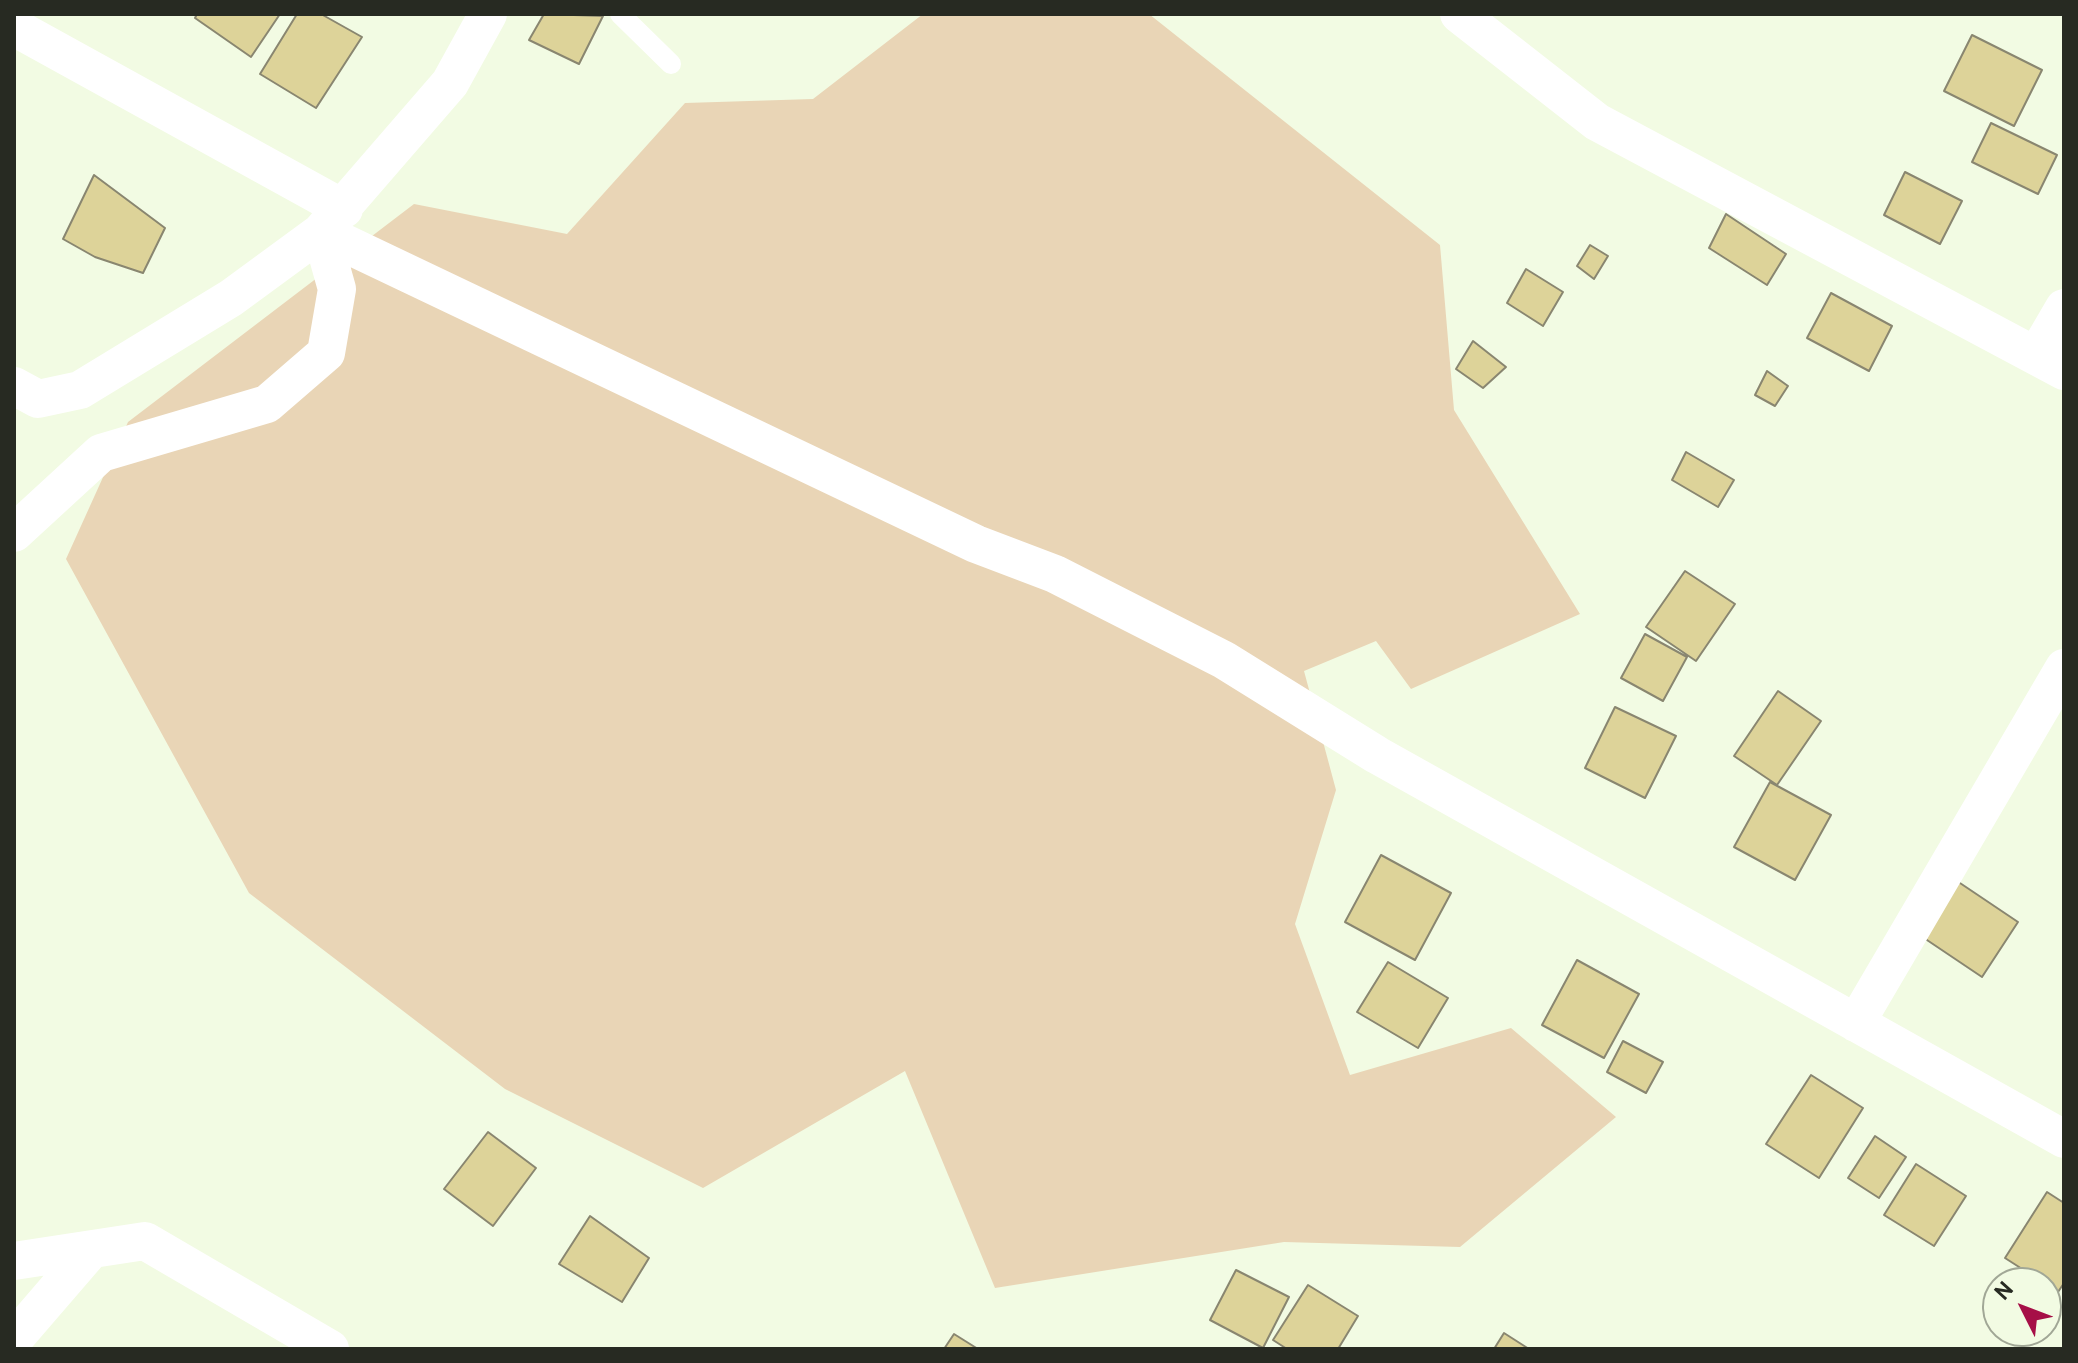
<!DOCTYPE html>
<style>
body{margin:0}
#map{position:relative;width:2078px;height:1363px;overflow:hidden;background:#f2fbe3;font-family:Overpass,sans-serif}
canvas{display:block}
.frame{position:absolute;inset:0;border:16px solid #272a22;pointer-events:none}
.north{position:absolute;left:1982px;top:1267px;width:80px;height:80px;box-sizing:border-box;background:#f2fbe3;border:2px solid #a1a796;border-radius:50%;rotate:312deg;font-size:22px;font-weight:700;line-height:32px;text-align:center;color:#272a22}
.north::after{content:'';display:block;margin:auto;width:28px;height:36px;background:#a60f47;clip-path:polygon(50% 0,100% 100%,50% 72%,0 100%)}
</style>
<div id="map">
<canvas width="2078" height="1363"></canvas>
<div class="frame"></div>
<div class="north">N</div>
</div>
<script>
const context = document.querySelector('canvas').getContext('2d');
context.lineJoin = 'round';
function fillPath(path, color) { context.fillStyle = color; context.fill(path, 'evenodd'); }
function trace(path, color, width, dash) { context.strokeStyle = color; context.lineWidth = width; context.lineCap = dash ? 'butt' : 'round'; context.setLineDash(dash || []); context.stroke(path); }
const green = new Path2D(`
 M923,14H1149L1440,245L1454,410L1580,614L1411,689L1376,641L1304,671L1336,790L1295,924L1350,1075L1511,1028L1616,1117L1460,1247L1284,1242L995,1288L905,1071L703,1188L505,1089L249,893L66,559L128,422L414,204L567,234L685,103L813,99Z`);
const building = new Path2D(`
 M197,14H280L251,57L195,18Z
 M297,14H321L362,37L316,108L260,74Z
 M544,14L603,16L579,64L529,40Z
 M1972,35L2042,70L2014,126L1944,91Z
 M1991,123L2057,155L2038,194L1972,162Z
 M1905,172L1962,201L1940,244L1884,215Z
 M94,175L165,228L143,273L95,257L63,239Z
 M1726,214L1786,254L1767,285L1709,248Z
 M1590,245L1608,256L1594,279L1577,266Z
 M1526,269L1563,292L1543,326L1507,303Z
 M1831,293L1892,326L1869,371L1807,338Z
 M1473,341L1506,367L1483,388L1456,369Z
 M1767,371L1788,386L1775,406L1755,395Z
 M1686,452L1734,480L1718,507L1672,480Z
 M1685,571L1735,604L1696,661L1646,627Z
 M1645,634L1687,657L1663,701L1621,678Z
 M1778,691L1821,721L1777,785L1734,756Z
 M1615,707L1676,736L1645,798L1585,768Z
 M1770,782L1831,815L1795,880L1734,847Z
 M1381,855L1451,893L1415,960L1345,922Z
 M1954,879L2018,922L1982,977L1918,934Z
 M1577,960L1639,994L1604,1058L1542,1025Z
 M1388,962L1448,998L1418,1048L1357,1012Z
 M1623,1041L1663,1062L1646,1093L1607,1072Z
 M1811,1075L1863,1108L1819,1178L1766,1144Z
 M488,1132L536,1168L493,1226L444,1189Z
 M1875,1136L1906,1157L1879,1198L1848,1178Z
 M1916,1164L1966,1196L1934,1246L1884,1215Z
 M2047,1192L2064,1203V1283L2058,1292L2005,1258Z
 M590,1216L649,1258L622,1302L559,1264Z
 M1236,1270L1289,1297L1263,1348L1210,1320Z
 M1308,1285L1358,1316L1338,1349H1287L1273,1340Z
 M1504,1333L1529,1349H1494Z
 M954,1334L978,1349H944Z`);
const lane = new Path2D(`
 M620,14L671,64`);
const street = new Path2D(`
 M1459,14L1597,122L2064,371
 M14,27L344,209
 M321,232L976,544L1055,574L1224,660L1377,755L2064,1139
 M2036,356L2064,308
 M14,386L38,399L80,390L231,298L321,232L450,83L488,14
 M14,533L101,453L267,404L326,353L337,289L321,232
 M1856,1023L2064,668
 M14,1261L145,1241L330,1349
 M14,1339L89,1252`);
fillPath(green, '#e9d5b6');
fillPath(building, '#ddd399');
trace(building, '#898670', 2);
trace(lane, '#fff', 20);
trace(street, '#fff', 38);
</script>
